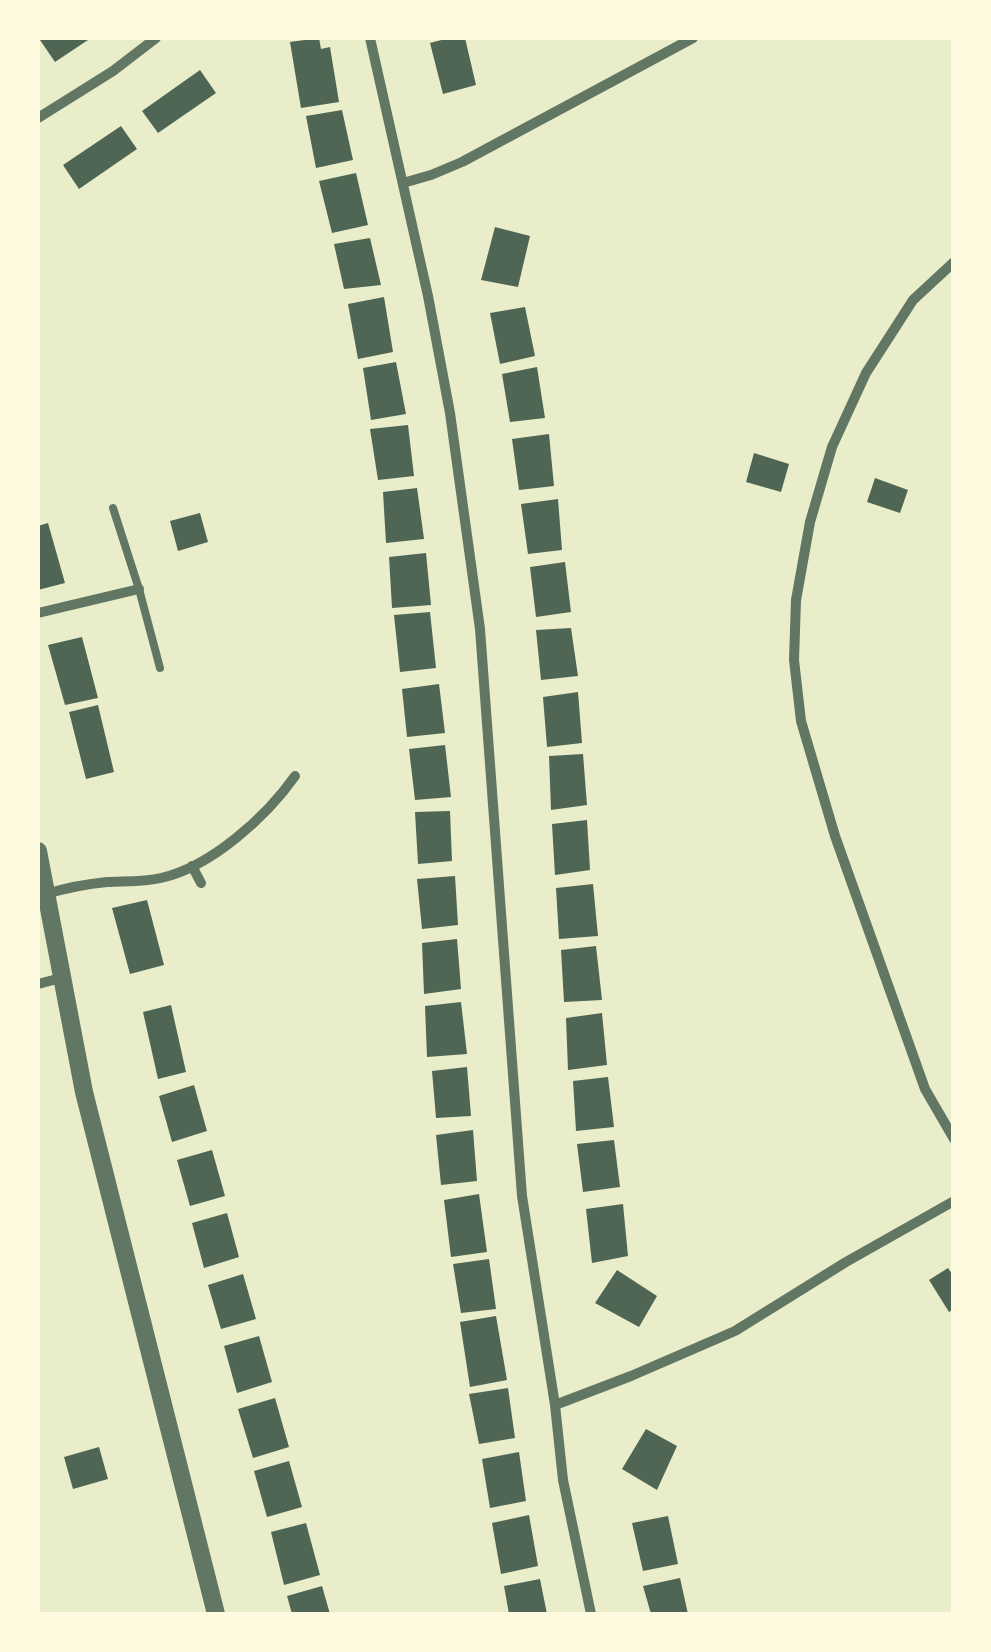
<!DOCTYPE html>
<style>
body{margin:0}
#map{position:relative;width:991px;height:1652px;overflow:hidden;background:#e9edc9;font-family:"IBM Plex Serif",serif}
canvas{display:block}
.frame{position:absolute;inset:0;border:40px solid #fefae0;pointer-events:none}
</style>
<div id="map">
<canvas width="991" height="1652"></canvas>
<div class="frame"></div>
</div>
<script>
const context = document.querySelector('canvas').getContext('2d');
context.lineJoin = 'round';
function fillPath(path, color) { context.fillStyle = color; context.fill(path, 'evenodd'); }
function trace(path, color, width, dash) { context.strokeStyle = color; context.lineWidth = width; context.lineCap = dash ? 'butt' : 'round'; context.setLineDash(dash || []); context.stroke(path); }
const building = new Path2D(`
 M43,38H91L55,62L40,40Z
 M319,38L321,49L330,47L339,102L301,108L290,42Z
 M449,38H465L476,85L443,94L430,43Z
 M200,70L216,93L158,133L142,111Z
 M342,110L353,160L316,168L306,116Z
 M121,126L137,149L79,189L63,165Z
 M356,173L368,225L332,233L319,181Z
 M495,227L530,236L518,287L481,280Z
 M370,238L381,285L344,289L334,244Z
 M384,297L393,352L358,359L348,304Z
 M525,307L535,356L500,364L490,313Z
 M396,362L406,414L371,420L363,368Z
 M537,367L545,418L510,422L502,374Z
 M408,425L414,476L378,480L370,429Z
 M549,434L554,486L519,490L512,439Z
 M754,453L789,464L781,492L746,482Z
 M875,478L908,490L900,513L867,502Z
 M417,488L424,539L386,543L383,492Z
 M558,499L562,550L528,554L521,504Z
 M200,513L208,542L178,551L170,521Z
 M48,523L65,583L38,590V526Z
 M426,553L431,605L392,608L389,557Z
 M565,562L571,612L536,617L530,567Z
 M430,612L436,668L400,672L394,615Z
 M571,628L578,676L541,680L536,630Z
 M82,637L98,698L65,705L48,645Z
 M439,684L445,733L407,737L402,689Z
 M578,692L582,743L547,747L543,697Z
 M98,705L114,772L86,779L69,712Z
 M445,745L451,797L415,800L409,749Z
 M583,754L587,805L551,810L549,756Z
 M450,811L452,861L418,864L415,812Z
 M587,820L590,870L555,875L552,824Z
 M455,876L458,925L422,929L417,879Z
 M593,884L598,936L559,939L556,888Z
 M147,900L164,965L130,974L112,908Z
 M457,939L461,989L424,994L422,943Z
 M596,946L602,1000L564,1002L561,950Z
 M461,1002L467,1054L427,1057L425,1006Z
 M171,1005L186,1072L158,1079L143,1012Z
 M602,1013L607,1065L568,1070L566,1018Z
 M467,1067L471,1116L436,1118L432,1071Z
 M608,1077L614,1127L576,1131L573,1081Z
 M194,1085L207,1131L172,1142L159,1096Z
 M473,1130L477,1181L441,1185L436,1135Z
 M614,1140L620,1187L583,1192L577,1144Z
 M212,1150L225,1196L190,1206L177,1160Z
 M479,1194L487,1252L451,1257L444,1200Z
 M623,1204L628,1256L592,1263L586,1209Z
 M227,1213L239,1257L204,1268L192,1223Z
 M489,1259L496,1309L461,1313L453,1264Z
 M948,1268L954,1277V1309L949,1312L929,1280Z
 M617,1270L657,1296L639,1327L595,1303Z
 M243,1274L256,1319L221,1329L208,1285Z
 M496,1316L507,1380L470,1387L460,1322Z
 M259,1336L272,1382L237,1393L224,1346Z
 M508,1388L515,1438L479,1444L469,1394Z
 M275,1398L289,1447L253,1458L238,1409Z
 M646,1429L677,1446L657,1490L622,1469Z
 M99,1447L108,1479L73,1489L64,1457Z
 M519,1452L526,1501L490,1508L482,1459Z
 M289,1461L302,1507L267,1517L254,1471Z
 M529,1515L538,1566L501,1574L492,1523Z
 M668,1516L678,1564L643,1571L632,1523Z
 M306,1523L320,1575L284,1585L271,1532Z
 M680,1578L688,1614H651L643,1586Z
 M540,1579L547,1614H509L504,1586Z
 M322,1586L330,1614H292L287,1596Z`);
const service = new Path2D(`
 M113,508L139,589L160,668`);
const minor = new Path2D(`
 M370,38L428,296L450,413L480,629L522,1196L555,1405L563,1480L591,1614
 M38,118L113,71L156,38
 M403,183L431,175L462,162L693,38
 M954,262L913,300L866,373L832,447L810,522L796,600L794,660L801,721L835,836L925,1089L954,1139
 M38,613L139,589
 M192,866L201,883
 M46,894C66,888 86,884 107,882C125,881 144,882 161,878C211,867 267,816 295,776
 M38,984L61,978
 M555,1405L631,1376L735,1331L846,1262L954,1201`);
const tertiary = new Path2D(`
 M38,851L84,1092L216,1614`);
fillPath(building, '#4f6655');
trace(service, '#617663', 8);
trace(minor, '#617663', 10);
trace(tertiary, '#617663', 18);
</script>
